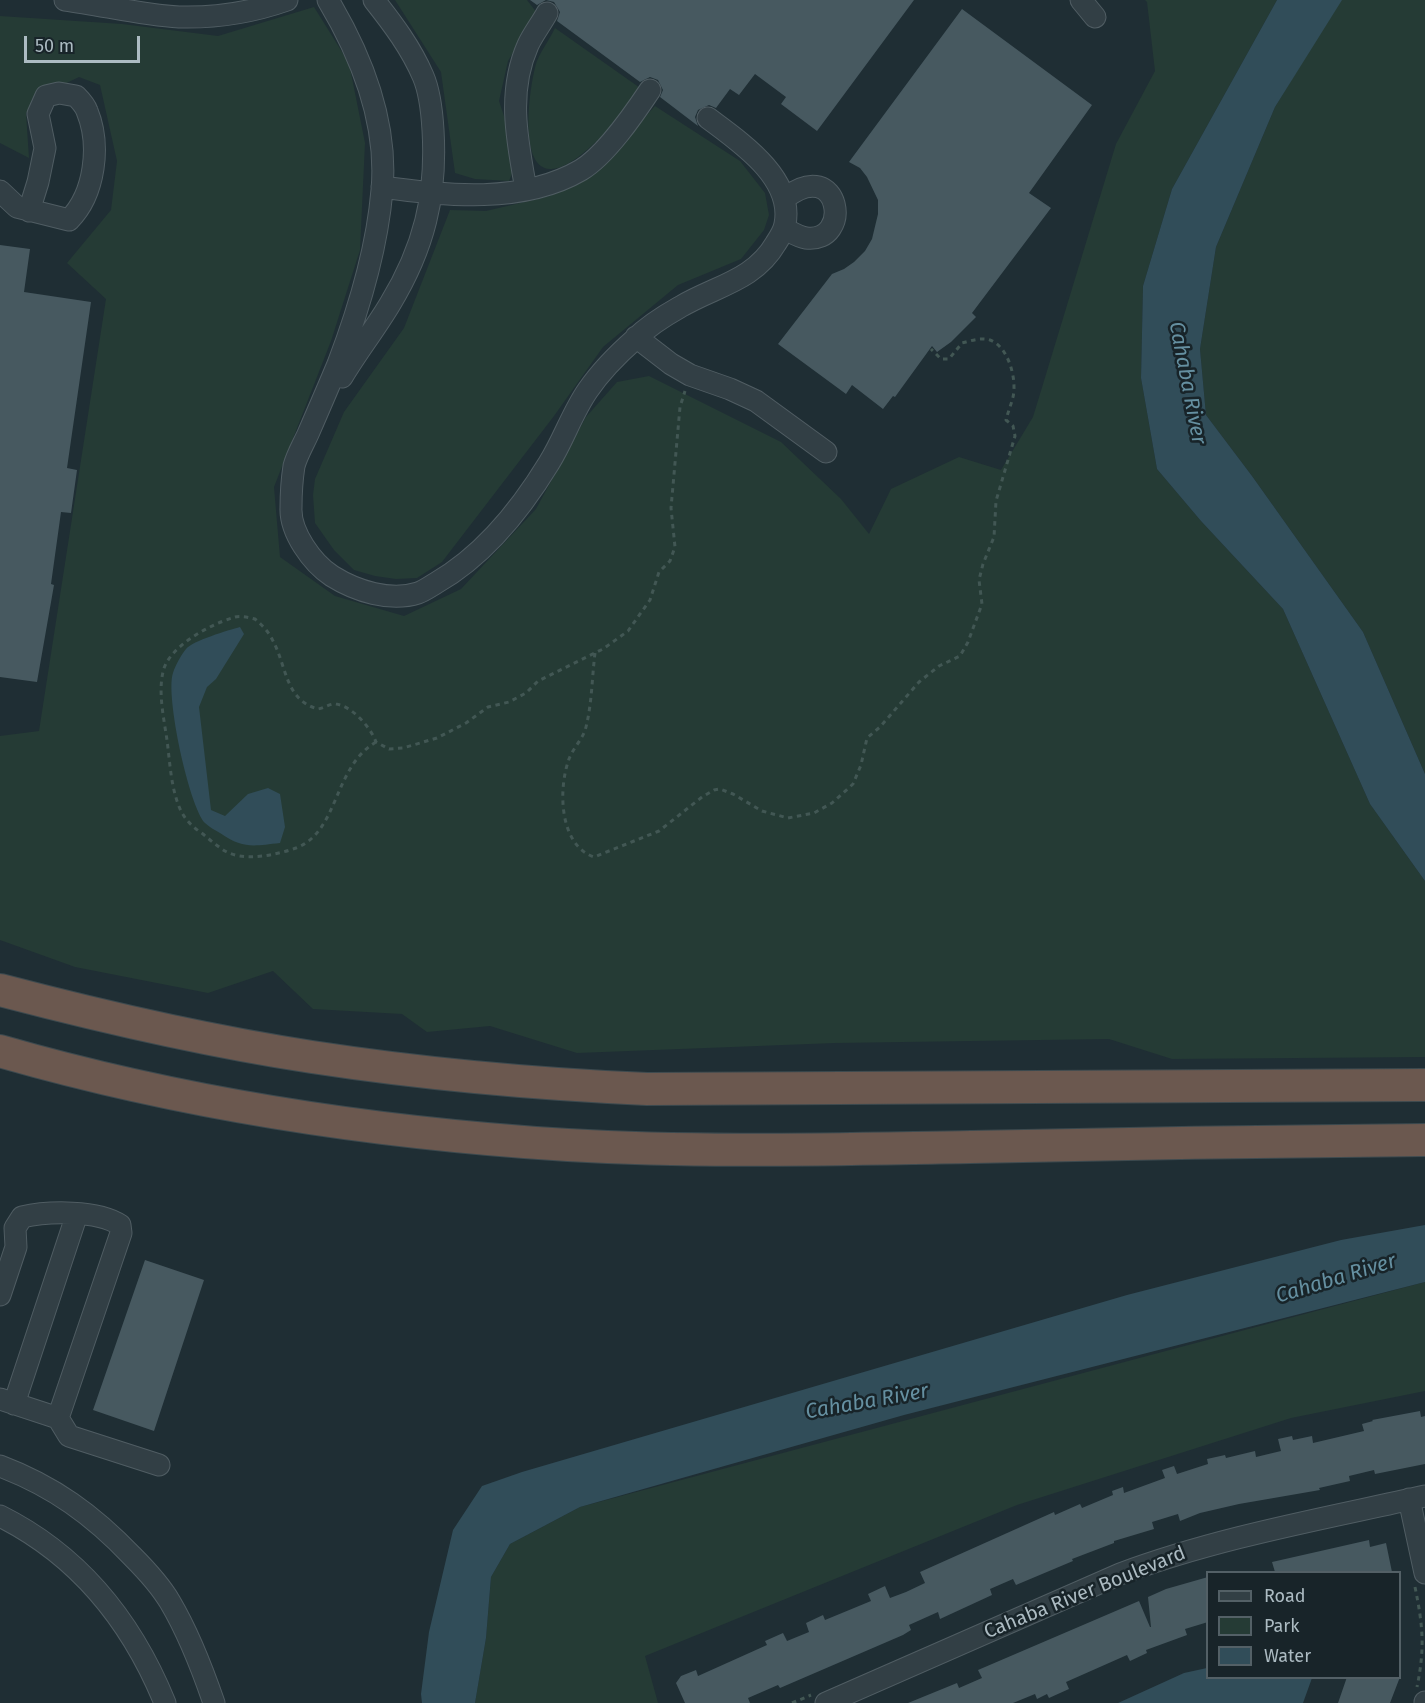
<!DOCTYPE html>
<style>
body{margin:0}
#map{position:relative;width:1425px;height:1703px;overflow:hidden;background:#1f2e34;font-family:"Fira Sans",sans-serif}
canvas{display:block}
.legend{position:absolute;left:1206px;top:1571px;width:195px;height:108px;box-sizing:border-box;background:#182429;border:2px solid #536066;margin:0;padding:8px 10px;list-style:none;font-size:18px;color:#acbbc2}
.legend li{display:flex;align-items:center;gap:12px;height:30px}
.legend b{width:30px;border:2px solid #536066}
.scale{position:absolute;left:24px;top:36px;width:116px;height:27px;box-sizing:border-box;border:3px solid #acbbc2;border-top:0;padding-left:8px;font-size:18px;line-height:21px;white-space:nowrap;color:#acbbc2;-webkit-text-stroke:4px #182429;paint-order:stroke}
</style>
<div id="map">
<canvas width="1425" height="1703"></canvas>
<ul class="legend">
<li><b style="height:8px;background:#323f45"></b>Road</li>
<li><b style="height:16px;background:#253b35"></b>Park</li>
<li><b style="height:16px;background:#314d59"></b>Water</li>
</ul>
<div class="scale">50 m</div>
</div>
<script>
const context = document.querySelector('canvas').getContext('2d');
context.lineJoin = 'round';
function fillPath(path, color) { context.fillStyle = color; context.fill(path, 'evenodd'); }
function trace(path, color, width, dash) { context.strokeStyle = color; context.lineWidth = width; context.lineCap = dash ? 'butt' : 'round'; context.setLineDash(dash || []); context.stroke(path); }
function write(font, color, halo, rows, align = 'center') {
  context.font = font + ' "Fira Sans",sans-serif'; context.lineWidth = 5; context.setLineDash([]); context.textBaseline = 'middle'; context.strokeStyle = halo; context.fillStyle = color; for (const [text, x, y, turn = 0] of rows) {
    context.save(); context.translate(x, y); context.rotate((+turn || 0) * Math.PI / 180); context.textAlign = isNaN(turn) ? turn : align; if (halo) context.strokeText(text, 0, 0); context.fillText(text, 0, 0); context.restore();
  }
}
const green = new Path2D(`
 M395,0H527L537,13L508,61L499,101L511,137L513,171L509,181L475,179L455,173L441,72Z
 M1145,0H1277L1172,189L1143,286L1141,378L1157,469L1201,521L1283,609L1370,804L1425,881V1057L1172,1059L1109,1039L835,1043L577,1053L490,1026L427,1032L402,1014L313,1009L273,971L208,993L75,967L0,940V736L39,731L106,299L67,263L111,210L117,161L100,85L79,77L40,96L26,113L29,158L0,143V16L122,24L218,36L314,7L349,63L365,143L360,250L331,341L274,487L280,557L335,596L404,616L461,589L536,509L586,417L617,382L649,376L781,442L841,499L869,534L891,489L959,457L1001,470L1033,417L1116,144L1155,71L1147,2Z
 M1340,0H1425V774L1363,632L1252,476L1206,415L1200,349L1216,247L1275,107Z
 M555,28L643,90C626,110 577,171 550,169C517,168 530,81 537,61C542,49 550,39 555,28Z
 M655,106L740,161L765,193L769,215L764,230L741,259L678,285L603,347L554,416L442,562L417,578L396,579L375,576L354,570L334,550L315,523L313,495L315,479L344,412L404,328L450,210L486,211L550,196L599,168Z
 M1425,1282V1391L1291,1418L1017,1505L645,1656L658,1703H475L486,1638L491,1577L510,1544L580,1507Z`);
const water = new Path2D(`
 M1277,0H1342L1275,107L1216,247L1200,349L1206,415L1252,476L1363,632L1425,774V881L1370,804L1283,609L1201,521L1157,469L1141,378L1143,286L1172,189Z
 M240,627L244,634L216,679L207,687L199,707L211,810L225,816L248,794L268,788L280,794L285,827L280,843C253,846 243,849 220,833C215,830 209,827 205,823C189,806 165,695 173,673C175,666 181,655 186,649C192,641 229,630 240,627Z
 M1425,1225V1282L904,1415L580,1507L510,1544L491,1577L486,1638L475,1703H422L421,1694L429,1632L453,1530L482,1486L522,1472L1127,1295L1341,1240Z
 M1207,1668L1208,1678H1312L1303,1703H1118L1184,1673Z`);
const building = new Path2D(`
 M530,0H914L817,131L781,104L786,97L755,74L739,95L730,89L716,108L709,105L698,110L695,117L698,126L660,97L663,90L658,80L650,77L640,82L557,21L560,12L554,2L546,0L537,5Z
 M962,9L1092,105L1029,193L1051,208L972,313L976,317L951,342L937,352L932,346L895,397L893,396L883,409L852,385L846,394L778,344L832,274L844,269L854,262L865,251L872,239L878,214V200L867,177L860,168L849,162Z
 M0,245L30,249L24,292L91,302L67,468L77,470L71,513L61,512L51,584L54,585L37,682L0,677Z
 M145,1260L204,1280L154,1431L93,1410Z
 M1420,1411L1421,1417L1425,1416V1464L1375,1474L1374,1470L1349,1476L1350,1481L1319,1488L1320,1490L1239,1504L1200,1513L1180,1521L1178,1514L1152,1522L1154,1529L1114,1541V1543L1072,1559L1073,1561L1016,1585L1013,1579L990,1589L992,1595L940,1619L938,1612L909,1625L911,1630L903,1635L780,1688L778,1685L748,1698L750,1703H685L676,1683L681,1676L696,1670L698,1676L767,1645L765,1641L783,1633L787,1641L809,1632L806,1623L823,1615L825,1620L871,1601L868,1594L885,1586L890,1598L906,1592L925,1583L920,1572L1054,1512L1055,1515L1080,1504L1082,1508L1113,1495L1112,1491L1123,1487L1124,1493L1165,1478L1162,1470L1174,1466L1177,1474L1208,1464L1207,1459L1225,1455L1226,1458L1255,1451L1256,1457L1281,1451L1278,1439L1292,1436L1293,1440L1312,1436L1313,1443L1364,1431L1362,1424L1373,1421L1372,1420Z
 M1369,1540L1370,1547L1386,1543L1392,1572H1275L1272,1562Z
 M1208,1577V1622L1185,1629L1187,1635L1146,1650L1147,1653L1130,1661L1127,1655L1066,1682L1069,1689L1049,1698L1047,1694L1037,1699L1035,1694L1013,1703H908L957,1683L959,1688L982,1678L978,1670L1139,1601L1150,1627H1151L1148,1597L1166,1589Z
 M1347,1677H1400L1390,1703H1338Z`);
const path = new Path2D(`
 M595,653C592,677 592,703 586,727C583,739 573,748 569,759C558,789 559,845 594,857L659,831L702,797L714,790L720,789L733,794L762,811L788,818L814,813L832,803L853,784L861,765L867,738L880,727L919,682L939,666L960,656L968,642L982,604L979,580L983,564L994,537L996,501L1015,436L1013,426L1006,420C1008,412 1011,405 1013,397C1017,380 1009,347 990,340C981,337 970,341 962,343L949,359H941L931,349
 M376,742C333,767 339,832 296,848C276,855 244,862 225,851C217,846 210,840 203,834C194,828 186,821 181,811C171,790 170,763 167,740C164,719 158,693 163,672C168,647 209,625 232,618C239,615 247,617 255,619C262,625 269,632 273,641C287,667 285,700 318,709C324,708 331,703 336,704C352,706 371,728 376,742L389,749L403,748L437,738L466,723L488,707L509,702L526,693L538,681L603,649L628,631L650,600L659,572L670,561L675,547L671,508L680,407L685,391
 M1415,1587C1423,1626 1425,1648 1417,1687
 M792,1703L811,1695`);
const minor = new Path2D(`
 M65,0C103,5 141,15 179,17C215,18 253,12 287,0
 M328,0C362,57 388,123 382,190C377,250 359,309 338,364C328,388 318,411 308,434C303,445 297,455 294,466C292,479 291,495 291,508C290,532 312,563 332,576C356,591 390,602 418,593C424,591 431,586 436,583C483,556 521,509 549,463C564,439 572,413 588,390C601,371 618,354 635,339C648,326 664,316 680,307C715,286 754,281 776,243C780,237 784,231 785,224C794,178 740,142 708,118
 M1081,0L1095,17
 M382,187C446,196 523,204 581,170C606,155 634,114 650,90
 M526,189C517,140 507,92 528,45C533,34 541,24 547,13
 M0,191L17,207L69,220C95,194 101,145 87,111C85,105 80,100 76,96L59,93L46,96L38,114L45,148L38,182L29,211
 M785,229C791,232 799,237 806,238C853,244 841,155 785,198
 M636,337L671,364L690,375L730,389L756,401L826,452
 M342,377C357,352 375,329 390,304C424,248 437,196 433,130C432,113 430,92 423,76C411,48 393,24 374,0
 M0,1295L16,1247L15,1228L22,1217C48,1211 98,1210 120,1225L121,1233L58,1418
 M0,1399L58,1418L69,1436L159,1465
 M14,1404L77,1214
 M0,1466C53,1486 93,1515 132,1556C146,1570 160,1585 170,1602C189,1634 202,1668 214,1703
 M1409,1499L1425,1573
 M0,1516C80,1556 132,1622 165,1703
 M826,1703L1120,1574C1219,1537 1323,1519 1425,1496
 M1425,1703V1702`);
const highway = new Path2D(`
 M0,990C103,1017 206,1041 312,1057C423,1074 535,1084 647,1089L1425,1085
 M0,1051C184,1104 376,1133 568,1145C702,1153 837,1149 971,1147C1122,1144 1274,1141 1425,1140`);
const streetNames = [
 ["Cahaba River Boulevard",1085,1593,-22]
];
const waterNames = [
 ["Cahaba River",1187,383,79],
 ["Cahaba River",1336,1279,-17],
 ["Cahaba River",867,1402,-10]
];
fillPath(green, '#253b35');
fillPath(water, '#314d59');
fillPath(building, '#475960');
trace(minor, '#505d63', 23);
trace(highway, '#3d4a4f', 34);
trace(path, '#425754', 3, [4.5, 4.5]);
trace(minor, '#323f45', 21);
trace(highway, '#6b584f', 32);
write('20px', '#acbbc2', '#182429', streetNames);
write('italic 21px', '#6590a1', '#182429', waterNames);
</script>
